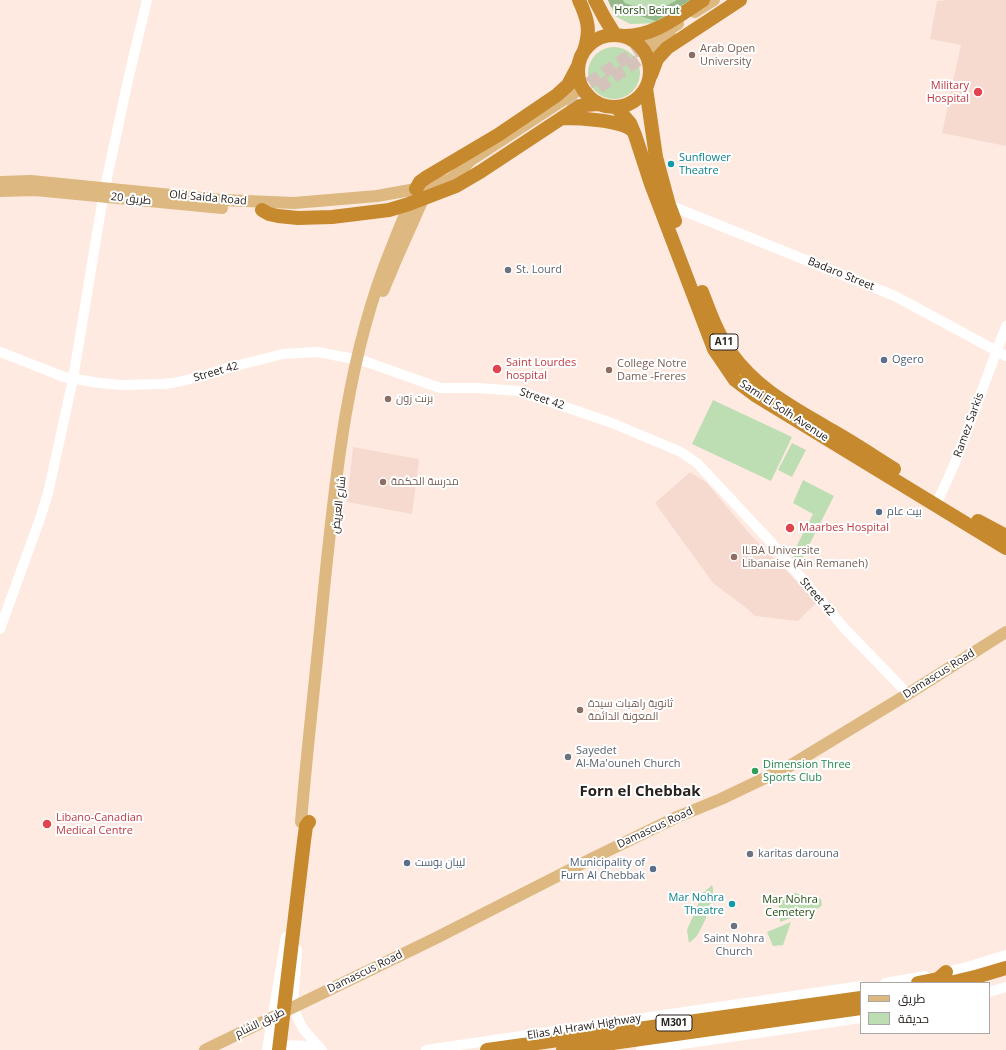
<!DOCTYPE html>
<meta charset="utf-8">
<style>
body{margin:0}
#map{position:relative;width:1006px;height:1050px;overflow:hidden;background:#ffeae2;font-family:"Open Sans",Cairo,sans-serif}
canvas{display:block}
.legend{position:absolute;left:860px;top:982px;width:130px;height:52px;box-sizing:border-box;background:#fff;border:1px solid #a9a6a5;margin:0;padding:5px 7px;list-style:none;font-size:12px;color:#28211e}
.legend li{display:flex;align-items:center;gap:8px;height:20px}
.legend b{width:20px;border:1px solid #a9a6a5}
</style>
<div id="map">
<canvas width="1006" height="1050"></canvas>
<ul class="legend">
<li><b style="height:5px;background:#ddb881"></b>طريق</li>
<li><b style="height:11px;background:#bcdeb2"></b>حديقة</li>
</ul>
</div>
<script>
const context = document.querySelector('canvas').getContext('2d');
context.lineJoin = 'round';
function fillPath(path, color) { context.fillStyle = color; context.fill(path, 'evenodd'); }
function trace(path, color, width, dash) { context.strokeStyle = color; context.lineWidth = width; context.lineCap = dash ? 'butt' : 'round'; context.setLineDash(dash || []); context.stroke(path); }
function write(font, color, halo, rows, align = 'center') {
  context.font = font + ' "Open Sans",Cairo,sans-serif'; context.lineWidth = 4; context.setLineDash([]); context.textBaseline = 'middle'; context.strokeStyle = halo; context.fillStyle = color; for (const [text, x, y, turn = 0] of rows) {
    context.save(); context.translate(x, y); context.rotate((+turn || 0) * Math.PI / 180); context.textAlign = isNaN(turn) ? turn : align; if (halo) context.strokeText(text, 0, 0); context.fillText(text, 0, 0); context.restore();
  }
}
const built = new Path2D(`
 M948,0H1006V146L942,133L961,45L930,39L937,1Z
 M353,447L418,459L419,462L412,514L347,502Z
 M690,472L706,482L748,532L817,602L798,621L755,616L745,607L713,583L655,503Z`);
const green = new Path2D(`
 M608,0H694L660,23L630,24L615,16Z
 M588 73a26 26 0 1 1 52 0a26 26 0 1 1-52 0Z
 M713,400L792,437L771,481L692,444Z
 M792,443L806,450L792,477L778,470Z
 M803,480L834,496L800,563L792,555L813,514L793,503Z
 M712,885C717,896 704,924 698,934C696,938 692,940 689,943L687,930L703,893Z
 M795,893L821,899L822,905L819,908L780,922L778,897Z
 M791,922L783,945L773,946L767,932Z`);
const forest = new Path2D(`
 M608,0H623L625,3L642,9L657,11L677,0H690L656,21L611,7Z`);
const majorTunnel = new Path2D(`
 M574,93L648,43
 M569,108L653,50`);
const minor = new Path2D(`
 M669,205L895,296L1006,356
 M0,352L64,377L99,383L122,385L162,384L173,383L203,376L227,368L283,354L318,352L364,361L440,388H479L519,391L612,423L681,452L697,463L769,540L846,630L908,694
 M939,498L955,463L1006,326
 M0,629L41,516L48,493L73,379L103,197L128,80L147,0
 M297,950L293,1007L300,1023L304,1030L322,1050
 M941,973L967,967L1006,955
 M885,983L925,976
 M989,992L1006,987
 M267,1050L286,937
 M273,1050C290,1043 304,1045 320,1049
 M426,1050L861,986
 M641,1050L861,1018`);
const major = new Path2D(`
 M695,12L714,0
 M648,43L678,24
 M653,50L672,38
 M463,165L479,155L574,93
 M0,182L31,181L222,200L294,203L377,196L416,189L424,185
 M0,191L35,190L222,208
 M383,291L396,260L423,199
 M301,822C307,748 316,674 323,599C335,481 346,359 391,249C398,232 404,214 413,199C423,188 439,185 452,178C459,173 464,167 470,161
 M205,1050L434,939L593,858L677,817L721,799L788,767L908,694L1006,632`);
const highway = new Path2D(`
 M579,0C588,20 591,30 584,51
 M595,0L604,17L615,35
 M578 71a36 36 0 1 1 72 0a36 36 0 1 1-72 0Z
 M623,36C654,37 678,16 703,0
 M651,75L657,59L667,48L740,0
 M646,88L656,157L669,205L675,221
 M616,107L630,123L635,135L651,184L714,349L735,380L755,395L778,409L1006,548
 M562,118C579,118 622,120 633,131
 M416,189L420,182L427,177L498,135L557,95L568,85L578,66
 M262,210L269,214L278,216L298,218L332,217L389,210L409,204L456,186L480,172L580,106L585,105L598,104
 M702,292C710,313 718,335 731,353C758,390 791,406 829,429C851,441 873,456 894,469
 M978,521L1006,536
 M918,983L938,979L946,972
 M950,983L979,976L1006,968
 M279,1050L304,841L306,826L309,822
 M487,1050L861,998
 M563,1050L861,1008`);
const markers = [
 [692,55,4,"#8d6e63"],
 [978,92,5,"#e0444e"],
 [671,164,4,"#0f9aa8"],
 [508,270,4,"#6b7280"],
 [884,360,4,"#5c6f8a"],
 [497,369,5,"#e0444e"],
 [609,370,4,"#8d6e63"],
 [388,399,4,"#8d6e63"],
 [383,482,4,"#8d6e63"],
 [879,512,4,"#5c6f8a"],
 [790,528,5,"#e0444e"],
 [734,557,4,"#8d6e63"],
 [580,710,4,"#8d6e63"],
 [568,757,4,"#6b7280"],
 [755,771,4,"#2e9e5b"],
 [47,824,5,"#e0444e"],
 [750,854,4,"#6b7280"],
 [407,863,4,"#5c6f8a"],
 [653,869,4,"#5c6f8a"],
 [732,904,4,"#0f9aa8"],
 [734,926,4,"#6b7280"]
];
const shields = [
 [724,342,28],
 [674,1023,36]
];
const shieldNames = [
 ["A11",724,342],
 ["M301",674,1023]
];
const parkNames = [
 ["Horsh Beirut",647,11],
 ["Mar Nohra",790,900],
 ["Cemetery",790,913]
];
const educationNames = [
 ["Arab Open",700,49],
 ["University",700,62],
 ["College Notre",617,364],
 ["Dame -Freres",617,377],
 ["برنت زون",396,399],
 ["مدرسة الحكمة",391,482],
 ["ILBA Universite",742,551],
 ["Libanaise (Ain Remaneh)",742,564],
 ["ثانوية راهبات سيدة",588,704],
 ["المعونة الدائمة",588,717]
];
const healthNames = [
 ["Military",969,86,"right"],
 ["Hospital",969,99,"right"],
 ["Saint Lourdes",506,363],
 ["hospital",506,376],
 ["Maarbes Hospital",799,528],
 ["Libano-Canadian",56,818],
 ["Medical Centre",56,831]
];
const cultureNames = [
 ["Sunflower",679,158],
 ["Theatre",679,171],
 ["Mar Nohra",724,898,"right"],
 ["Theatre",724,911,"right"]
];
const streetNames = [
 ["Old Saida Road",208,198,5],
 ["طريق 20",131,199,6],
 ["Badaro Street",841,274,22],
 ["Street 42",216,372,-16],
 ["Street 42",542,399,18],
 ["Sami El Solh Avenue",784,411,33],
 ["Ramez Sarkis",969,425,-70],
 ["شارع العريض",339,505,-83],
 ["Street 42",817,597,49],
 ["Damascus Road",939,674,-32],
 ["Damascus Road",655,828,-25],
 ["Damascus Road",365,972,-26],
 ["طريق الشام",260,1023,-26],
 ["Elias Al Hrawi Highway",584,1027,-9]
];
const worshipNames = [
 ["St. Lourd",516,270],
 ["Sayedet",576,751],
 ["Al-Ma'ouneh Church",576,764],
 ["karitas darouna",758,854],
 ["Saint Nohra",734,939,"center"],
 ["Church",734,952,"center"]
];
const serviceNames = [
 ["Ogero",892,360],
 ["بيت عام",887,512],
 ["ليبان بوست",415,863],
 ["Municipality of",645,863,"right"],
 ["Furn Al Chebbak",645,876,"right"]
];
const leisureNames = [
 ["Dimension Three",763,765],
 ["Sports Club",763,778]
];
const districtNames = [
 ["Forn el Chebbak",640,792]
];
fillPath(built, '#f6dacf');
fillPath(green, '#bcdeb2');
fillPath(forest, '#96b98c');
trace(majorTunnel, '#d4c2bb', 12, [12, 6]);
trace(minor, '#fff', 10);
trace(major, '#ddb881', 12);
trace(highway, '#c7892d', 14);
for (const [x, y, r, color] of markers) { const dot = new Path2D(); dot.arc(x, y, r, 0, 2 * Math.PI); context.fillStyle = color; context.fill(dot); trace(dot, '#fff', 1.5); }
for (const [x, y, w] of shields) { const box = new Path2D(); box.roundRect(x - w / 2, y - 8, w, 16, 3); context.fillStyle = '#fff'; context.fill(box); trace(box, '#28211e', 1); }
write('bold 10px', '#28211e', null, shieldNames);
write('11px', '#224f11', '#fff', parkNames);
write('11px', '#785e54', '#fff', educationNames, 'left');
write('11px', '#be3a42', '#fff', healthNames, 'left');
write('11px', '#0d838f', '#fff', cultureNames, 'left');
write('11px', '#28211e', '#fff', streetNames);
write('11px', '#5b616d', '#fff', worshipNames, 'left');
write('11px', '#4e5e75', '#fff', serviceNames, 'left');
write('11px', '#27864d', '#fff', leisureNames, 'left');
write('bold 15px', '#28211e', '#fff', districtNames);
</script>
